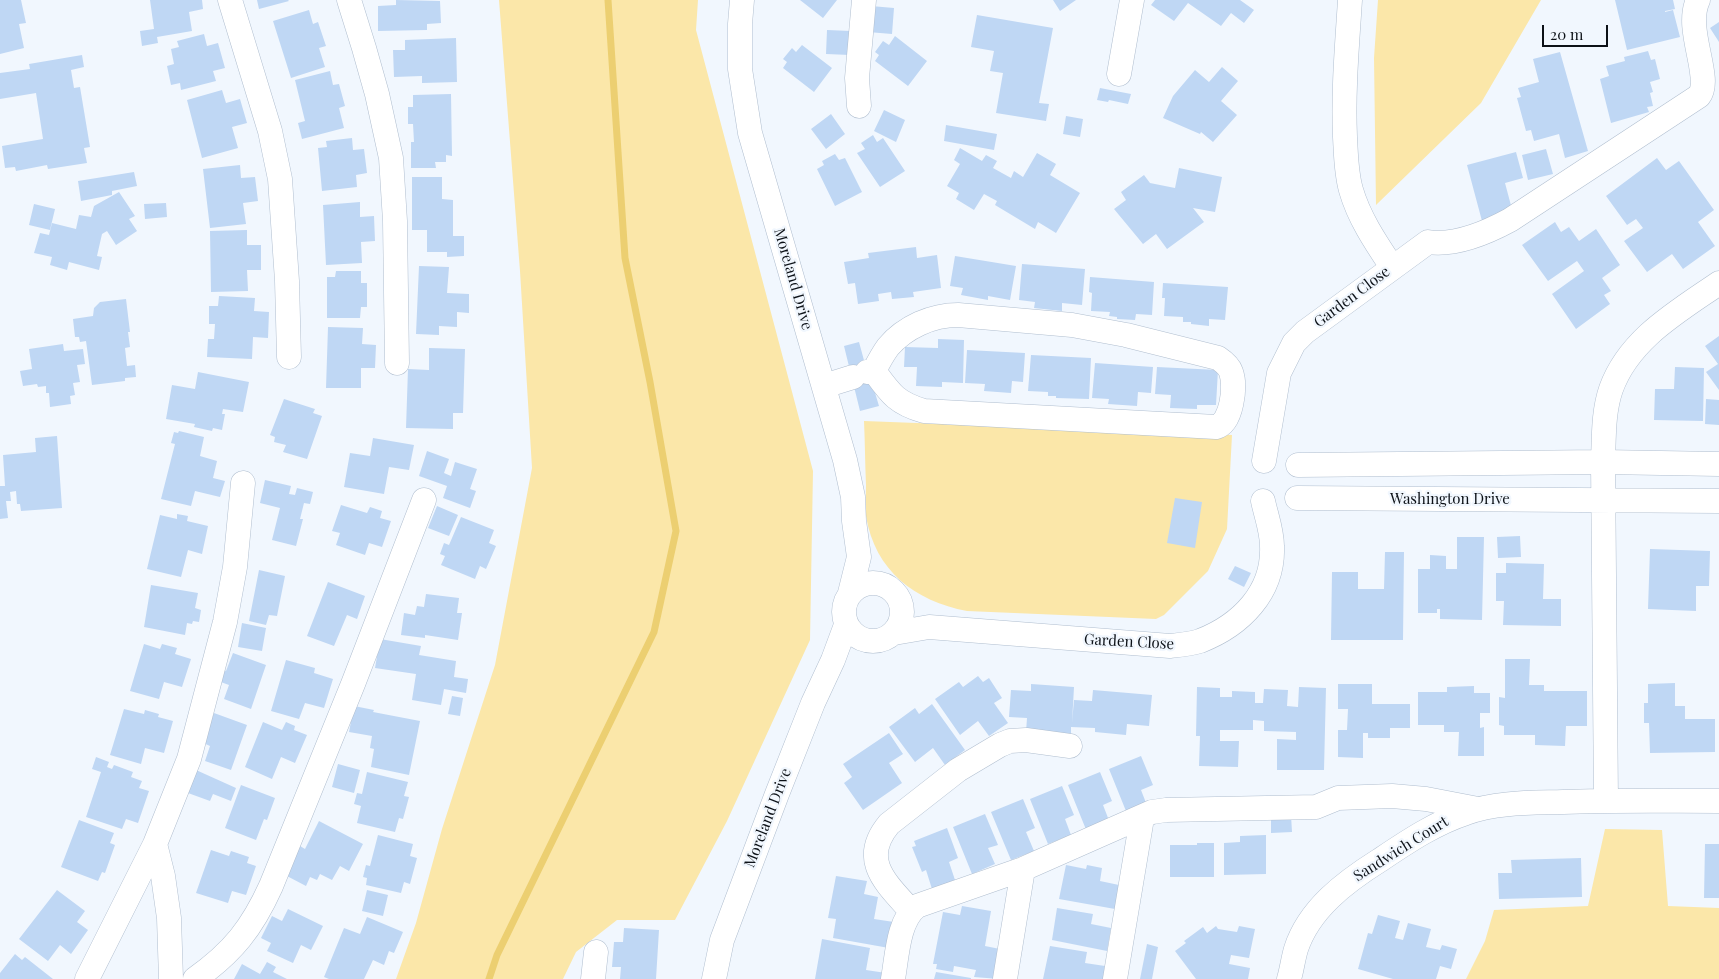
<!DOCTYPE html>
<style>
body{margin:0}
#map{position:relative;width:1719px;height:979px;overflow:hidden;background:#f1f7fe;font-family:"Playfair Display",serif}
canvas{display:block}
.scale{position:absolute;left:1542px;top:25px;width:66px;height:22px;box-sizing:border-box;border:2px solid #0c1117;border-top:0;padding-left:6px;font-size:15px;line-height:18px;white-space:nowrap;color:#0c1117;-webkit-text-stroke:4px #f1f7fe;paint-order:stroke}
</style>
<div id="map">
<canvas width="1719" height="979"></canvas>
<div class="scale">20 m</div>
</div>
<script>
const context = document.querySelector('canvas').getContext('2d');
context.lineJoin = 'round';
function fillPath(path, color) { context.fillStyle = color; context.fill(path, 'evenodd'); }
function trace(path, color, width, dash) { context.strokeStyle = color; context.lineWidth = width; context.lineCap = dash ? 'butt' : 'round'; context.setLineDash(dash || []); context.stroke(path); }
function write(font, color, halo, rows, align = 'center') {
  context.font = font + ' "Playfair Display",serif'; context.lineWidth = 4.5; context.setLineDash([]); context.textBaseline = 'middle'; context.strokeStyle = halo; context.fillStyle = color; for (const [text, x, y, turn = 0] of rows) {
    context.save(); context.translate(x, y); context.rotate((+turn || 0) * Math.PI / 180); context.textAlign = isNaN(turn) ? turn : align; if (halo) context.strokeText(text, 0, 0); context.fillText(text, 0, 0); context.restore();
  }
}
const green = new Path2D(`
 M499,0H698L696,30L813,471L810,640L727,821L675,920H617L576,952L563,979H396L416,923L442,829L495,665L532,468L520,271Z
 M1378,0H1541L1481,103L1376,205L1374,58Z
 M864,421L1232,435L1227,529L1208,571L1164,615L1156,619L967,611C915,601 875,571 866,516C865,506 866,495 866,485C865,464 865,442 864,421Z
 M1605,829L1662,830L1668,906L1719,908V979H1466L1485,941L1494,910L1588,906Z`);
const stream = new Path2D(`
 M489,979L497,955L654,632L676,531L650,382L625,258L608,0`);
const building = new Path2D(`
 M0,0H21L26,23L19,24L24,48L0,54Z
 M150,0H202L203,9L189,12L192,31L157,37L158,43L142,46L140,31L154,29Z
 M257,0H288L289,1L259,9Z
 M396,0L440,1L441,23L427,24V30L378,31V6L396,5Z
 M800,0H837L823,18Z
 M1053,0H1076L1060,11Z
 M1155,0H1240L1254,10L1244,23L1231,13L1221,26L1188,3L1174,21L1151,5Z
 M1615,0H1673L1675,9L1665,11V12L1673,10L1680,37L1627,50Z
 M871,6L894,8L892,34L868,32Z
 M309,10L313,24L318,22L326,46L319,48L325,67L291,78L273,21Z
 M977,15L1053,28L1039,103L1049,104L1046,121L996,113L1003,73L990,71L994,51L971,47Z
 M1719,22V42L1710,28Z
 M827,30L851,31L850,55L826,54Z
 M204,34L207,46L218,43L225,68L213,71L216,81L181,90L180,83L171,85L167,66L174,64L171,49L179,47L177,41Z
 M895,36L927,61L908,86L875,61L879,55L875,52L883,41L889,45Z
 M456,38L457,82L422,83V76L394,77L393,50H405V40Z
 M802,45L832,68L814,92L783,68L787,62L783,59L792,48L796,52Z
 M1648,51L1651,60L1655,59L1660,79L1650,82L1653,92L1650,93L1653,106L1647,107L1649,112L1611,123L1600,79L1609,76L1606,66L1625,61L1624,57Z
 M1560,52L1588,151L1565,158L1559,134L1534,141L1531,130L1526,131L1517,98L1521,97L1518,88L1539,82L1533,59Z
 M82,55L84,67L71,70L74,88L80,87L90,147L84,148L87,163L48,169L47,165L16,171L15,167L5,168L2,146L43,139L36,93L0,99V73L30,69L29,64Z
 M1222,67L1238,81L1221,101L1237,115L1213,142L1201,132L1200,134L1163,118L1173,96L1195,70L1209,82Z
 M330,71L333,85L339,84L345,106L339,108L344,128L302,139L298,123L305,121L295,80Z
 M1100,88L1131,94L1128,104L1109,100L1108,102L1097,100Z
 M222,90L226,103L240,99L247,123L232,127L238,148L202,158L187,100Z
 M451,94L452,156L446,155V162H435L436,168H411V142H414L413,124H408V107H413V95Z
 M884,110L905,120L896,142L874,131Z
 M831,114L845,134L826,149L811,129Z
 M1066,116L1083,119L1080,137L1063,134Z
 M946,125L997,134L994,150L944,141Z
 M873,135L877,142L883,138L905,171L880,187L857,153L865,149L861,143Z
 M352,138L353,150L364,149L367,173L356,175L357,187L322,191L318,148L327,147L326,141Z
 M960,148L982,161L986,155L997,161L993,168L1011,178L1014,171L1023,177L1037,153L1056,164L1050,175L1080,193L1056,233L1038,222L1035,229L995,205L997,201L984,194L974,210L956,199L959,193L947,186L960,164L954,160Z
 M1546,149L1553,174L1528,180L1522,155Z
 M1516,152L1523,178L1505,183L1513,213L1482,221L1467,165Z
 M835,154L839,160L845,158L862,192L835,206L817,169L824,165L822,161Z
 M1657,158L1666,170L1679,161L1714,210L1698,222L1715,246L1683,269L1672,254L1647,272L1624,241L1643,228L1636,219L1627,225L1606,196Z
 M240,165L241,178L255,177L258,201L243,203L246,224L210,228L203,169Z
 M1179,168L1222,177L1215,212L1193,208L1204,222L1167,249L1156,234L1143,244L1114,209L1126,200L1121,192L1144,175L1150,183L1175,188Z
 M134,172L137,186L112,191V195L81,201L78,181Z
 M412,177H442V199L453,200V236H464V256L447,257V252H427V230H412Z
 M119,192L135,216L129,219L137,231L116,245L107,231L102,234L97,256L102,257L99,270L69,262L67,270L50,265L52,257L34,253L40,233L49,235L52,223L76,229L79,215L91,217L94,206Z
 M360,202V217L374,216L375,241L361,242L362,263L326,265L323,205Z
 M166,203L167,217L145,219L144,204Z
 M34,204L55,209L50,230L29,225Z
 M1555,222L1561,232L1569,227L1579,241L1596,229L1620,265L1602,278L1611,291L1604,295L1610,304L1576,329L1552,294L1584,271L1577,261L1548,281L1522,245Z
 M247,230V245H261V270H247L248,291L211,292L210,231Z
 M916,247L917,258L937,255L941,288L913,292L914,297L892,299L891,292L878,294L879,301L858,304L855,283L848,284L844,262L869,258L868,253Z
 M955,256L1016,266L1010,300L988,296V300L961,295L963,288L950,286Z
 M1022,264L1085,269L1082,305L1062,303V311L1034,308L1035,302L1019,300Z
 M419,266L449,267L447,293L469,294V313L457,312V327L439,326V335L416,334Z
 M336,271H361V283H367V307H361L360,318H327V277H335Z
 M1090,277L1154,282L1152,315L1136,314L1135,320L1117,319V317L1109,316L1110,312L1091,311L1092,293L1089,292Z
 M1163,283L1228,287L1225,320L1209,319V326L1191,324V322H1183V317L1164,316L1165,298H1162Z
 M219,296L255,298L254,311L269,312L268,338L253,337L252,359L207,357L208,339H214L215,324H209V306H218Z
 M126,299L130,332H128L130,347L125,348L127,366L135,365L136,377L125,378V381L92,385L86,341L80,342L79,337H75L73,319L93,316L94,308L100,302Z
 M328,327L363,328L362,344L376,345L375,368H361V388H326Z
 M1719,336V390L1706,372L1718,364L1705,346Z
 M938,339L964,340L963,383L942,382V387L916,386L917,367H904L905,347L938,348Z
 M859,342L871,386H873L879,406L860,411L844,346Z
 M63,344L64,351L83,349L85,364L77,365L80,382L73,383L75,395L70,396L71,404L50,407L49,393H46V386L38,387L37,384L23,386L20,371L32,369L29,349Z
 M429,348L465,349L463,413H453V429L406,428L408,369L429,370Z
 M967,350L1025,353L1023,382L1012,381L1011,393L984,391L985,384L965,383Z
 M1031,355L1091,358L1089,399L1056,398V396H1048V392L1028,391Z
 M1095,363L1153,367L1151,393L1138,392L1137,406L1108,404L1109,399L1092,398Z
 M1157,367L1218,370L1216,405H1197V409L1170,408L1171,395L1155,394Z
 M1675,367L1704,368L1703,421L1654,420L1655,389H1674Z
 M198,372L249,382L243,412L223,409L222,414H225L222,430L213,428L212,431L194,427L195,424L166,419L172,385L195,389Z
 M284,399L315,409L313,413L322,416L307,459L283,452L286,445L274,442L275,437L270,435Z
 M1706,399L1719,400V425L1705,424Z
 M179,431L204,437L200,456L217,461L213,478L225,481L220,497L195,491L191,506L161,499L175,444L171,443L174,432L178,433Z
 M57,436L62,508L21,511L20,504H17L16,491L10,492L11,501H6L8,518L0,519V486H5L3,455L36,452L35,438Z
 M373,438L414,445L409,470L389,467L384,494L344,487L350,453L370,456Z
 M427,451L449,459L444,473L451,476L455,462L477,469L470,489L476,491L470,508L443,498L447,486L419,476Z
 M265,480L291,486L289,494L295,495L297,488L313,492L310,504L304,503L300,519H303L296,546L272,540L280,508L260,503Z
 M1175,498L1202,502L1195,548L1167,543Z
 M341,505L367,513L370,507L382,511L380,518L391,521L382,547L369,543L365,555L336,545L340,533L332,531Z
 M437,506L458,515L449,536L428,528Z
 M177,514L188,516L187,521L208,526L202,554L188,550L181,577L147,569L160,515L177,519Z
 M461,517L494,530L489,543L496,546L486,569L480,566L475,579L441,565L445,556L440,554L444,543L449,545Z
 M1520,536L1521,557L1498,558L1497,537Z
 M1457,537H1484L1482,620L1440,619V609H1437V613H1418V569H1430V555L1446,556V569H1457Z
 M1650,549L1710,551L1709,586H1696V611L1648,609Z
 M1385,552H1404L1403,640H1331L1332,572H1358V589H1384Z
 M1506,563L1544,564L1543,599H1561V626L1503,625L1504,601H1496V573H1506Z
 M1235,566L1251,573L1244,587L1228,579Z
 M259,570L285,576L277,616L269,615L266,625L249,621Z
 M328,582L365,596L357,619L347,615L334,646L307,636Z
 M151,585L198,593L195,608L201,610L199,622L193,621L192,624L187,623L185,635L144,627Z
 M426,594L459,598L457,613H462L458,640L425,635V638L401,635L404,613L415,615L417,606L424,607Z
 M242,623L266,628L262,651L238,647Z
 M380,639L421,646L419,655L456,661L454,677L468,679L466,693L444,689L441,705L412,700L416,674L375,668Z
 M144,644L160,649L162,644L177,648L175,654L191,659L182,687L164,682L159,699L130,691Z
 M233,653L266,665L251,709L224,699L229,685L218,681L222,669L226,671Z
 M1505,659H1530L1529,685H1544V691H1587V726H1566L1565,746L1535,745V735H1504V726L1499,725V697L1505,698Z
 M286,660L315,668L314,673L333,679L324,708L305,703L299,719L271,711Z
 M978,676L983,682L989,678L1002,698L994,703L1008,723L989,736L978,721L960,735L935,699L959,682L963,687Z
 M1675,683V706H1685V719H1715V752L1650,753L1649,723H1644V703H1648V684Z
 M1031,684L1074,687L1072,723L1074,700L1092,701L1093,690L1152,695L1149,726L1127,724L1126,735L1095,732V728L1071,727V735L1026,732L1027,718L1009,717L1011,690L1031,691Z
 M1338,684H1372V704H1410V728H1390V738H1368V733H1363V758L1338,757V730H1347L1348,709H1338Z
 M1474,686V693H1490V713H1480V728L1484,727V756H1458L1459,732H1444V725H1418V692H1447V687Z
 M1197,687L1220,688V697H1232V691L1255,692V703H1263L1264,689L1288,690L1287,706L1298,707L1299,687L1326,688L1324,770H1277V739L1296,740V732L1264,731V721L1253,720V730H1220V741H1239L1238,767L1199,766L1200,736H1196Z
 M452,696L463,698L460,716L448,714Z
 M932,704L965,750L945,765L933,748L915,762L889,727L915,708L919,714Z
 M354,706L374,710L373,712L420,721L409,775L371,767L374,749L370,748L372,736L349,732Z
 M124,709L144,714L145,710L159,714L158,717L173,721L164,753L145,748L141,764L110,755Z
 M214,713L247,725L231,770L205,761L210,746L199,741L207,731Z
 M263,722L282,730L286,722L295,726L294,730L307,735L295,763L281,757L272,779L245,767Z
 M889,733L903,754L889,763L902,783L863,810L844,783L852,777L843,764Z
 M1141,756L1153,785L1141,790L1148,808L1128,816L1109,769Z
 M96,757L109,762L107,767L112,769L114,765L133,772L131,777L142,781L139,788L149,791L138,823L126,819L122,829L86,817L101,772L92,769Z
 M338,764L360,770L354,793L332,787Z
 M196,770L236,788L231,801L213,794L210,801L188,793Z
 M367,772L408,782L404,796L409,797L403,819L399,818L395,832L357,823L361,806L354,804L357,793L362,794Z
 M1100,772L1112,801L1103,805L1110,823L1087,832L1068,785Z
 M241,785L275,798L267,820L264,819L256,840L225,828Z
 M1062,786L1074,815L1065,819L1071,835L1048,844L1030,799Z
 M1023,799L1035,828L1026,832L1034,851L1011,860L991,812Z
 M985,814L998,845L988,848L995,864L972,874L953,827Z
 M1291,815L1292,832L1271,833V816Z
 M79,820L114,833L110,843L115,845L105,873L102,872L98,881L61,867Z
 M319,821L363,844L349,871L340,866L332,880L320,874L317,880L310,877L306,886L285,875L300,846L305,849Z
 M947,828L958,858L949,862L955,880L932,889L926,870L922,872L912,847L916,846L914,841Z
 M378,835L413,844L410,856L417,858L410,884L404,882L401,893L366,885L367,878L363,877L366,865L370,866Z
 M1266,835V874L1224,875V843L1240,842V836Z
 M1197,843H1214V877H1170V845H1197Z
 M1705,844H1719V898H1704Z
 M211,850L229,856L231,851L249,857L247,863L256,866L246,895L232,891L228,903L196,893Z
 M1581,858L1582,897L1499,899L1498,873H1512L1511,860Z
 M1066,865L1086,869L1087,865L1102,868L1100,881L1119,885L1115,909L1059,899Z
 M836,876L867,881L864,894L878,897L874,919L894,922L889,948L833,938L836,919L828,918Z
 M57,890L85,911L77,922L88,930L71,954L60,945L48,961L19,939Z
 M367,890L388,895L383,916L362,911Z
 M962,906L991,911L985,946L1005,950L999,979L974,977L976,970L954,966L953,972L936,969L937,964H933L943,912L960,915Z
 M1057,908L1093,914L1091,924L1111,928L1107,951L1052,940Z
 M288,909L323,926L311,950L301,945L293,963L267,951L271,943L261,938L272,916L282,921Z
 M1378,915L1400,921L1395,938L1403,940L1408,923L1431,929L1426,947L1440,950L1442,945L1457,949L1451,969L1440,966L1436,979H1393L1358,969L1368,933L1372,934Z
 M367,917L403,932L394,953L389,951L384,965L373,960L364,979H329L324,977L344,928L360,934Z
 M1216,926L1218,929L1237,932L1239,926L1255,929L1249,958L1231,955L1229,964L1250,968L1248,979H1196L1175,951L1186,943L1184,941L1203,927L1207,933Z
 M624,928L659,930L656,979H620L621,967H612L614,942H623Z
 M822,939L870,948L866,970L886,973L885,979H815Z
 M1147,944L1158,947L1152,979H1140Z
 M1050,946L1087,952L1085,963L1105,966L1103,979H1043Z
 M15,954L22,960L25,957L53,979H0V973Z
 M267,962L276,967L273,972L287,979H234L242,964L260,974Z
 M936,972L971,978V979H934Z`);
const minor = new Path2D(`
 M230,0L270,131L280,179L287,281L289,357
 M349,0L364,48L377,94L391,158L395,221L397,363
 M742,0L740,24V69L750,133L845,460L853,497L854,521L859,557L850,593
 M1350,0C1347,46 1343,91 1345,137C1346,154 1346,173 1351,190C1359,218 1376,243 1392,267
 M1119,74L1132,0
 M859,106L857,78L864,0
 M867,372L874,371C878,363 883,354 888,347C905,327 932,315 958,315L1072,325L1126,335L1218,358C1224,362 1229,366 1231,372C1236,386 1232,423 1216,427L924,411C896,403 890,393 874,371
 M824,386L853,377
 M1264,461L1279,373L1294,343L1305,332L1428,242C1455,246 1486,233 1510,220L1699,96C1713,78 1684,30 1698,0
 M1298,465L1603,462L1719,464
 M1297,498L1719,501
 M844 612a29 29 0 1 1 58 0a29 29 0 1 1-58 0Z
 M894,633L929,627L1170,646C1180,645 1191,644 1200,641C1241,625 1274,592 1272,546C1272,531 1266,515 1263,501
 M1606,801L1603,462C1604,438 1603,412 1611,389C1629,339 1677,312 1719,283
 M911,911C886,883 859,860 889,824L958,770L1000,745L1010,741L1026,740L1070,746
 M87,979L155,844
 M171,979L169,918L163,876L155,844L189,759L225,622L235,567L243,483
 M195,979C233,952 252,928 271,886L353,684L424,500
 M593,979L596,952
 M714,979L722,940L777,794L813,703L833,660L846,625
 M893,979C897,957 898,920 917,906L1023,869L1152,812L1166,810L1316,807L1338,798L1392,796L1426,799L1478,809
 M1005,979L1023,869
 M1115,979L1142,818
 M1289,979C1292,969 1293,959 1296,949C1309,909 1345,882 1380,860C1407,842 1435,823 1466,813C1497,802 1531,803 1563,802C1615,800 1667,801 1719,801`);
const streetNames = [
 ["Moreland Drive",793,279,74],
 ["Garden Close",1352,297,-37],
 ["Washington Drive",1450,499],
 ["Garden Close",1129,642,3],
 ["Moreland Drive",768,818,-69],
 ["Sandwich Court",1401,849,-32]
];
fillPath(green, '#fbe7a9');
trace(stream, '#eccf71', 7);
fillPath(building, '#bfd7f4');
trace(minor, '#b0becf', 25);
trace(minor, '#fff', 24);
write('15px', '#0c1117', '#f1f7fe', streetNames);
</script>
